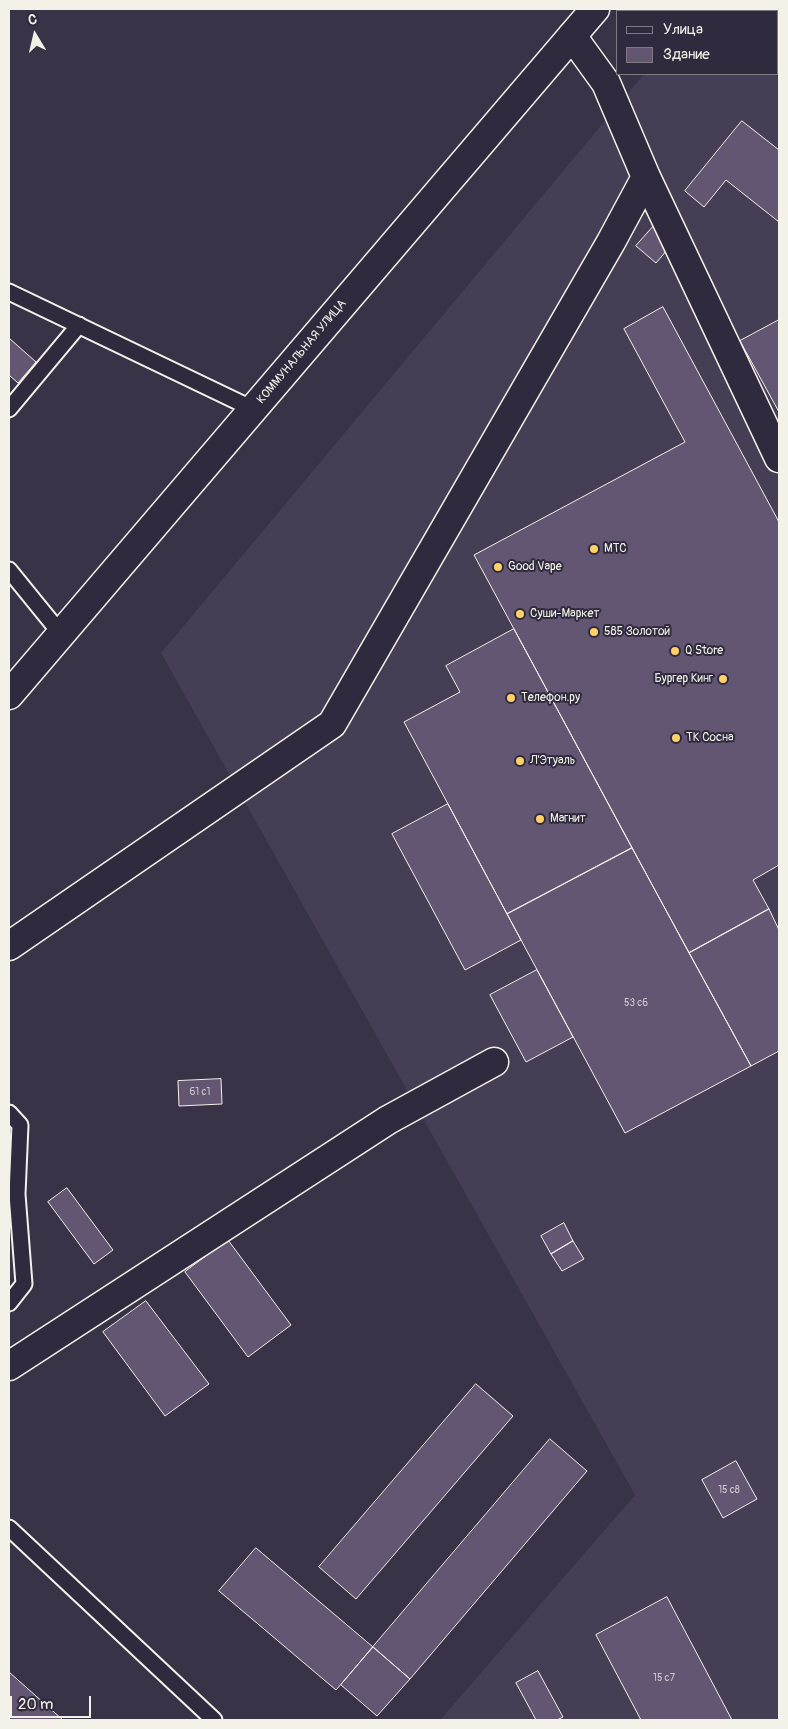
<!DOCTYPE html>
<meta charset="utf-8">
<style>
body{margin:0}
#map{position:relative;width:788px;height:1729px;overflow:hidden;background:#393348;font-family:Pangolin,sans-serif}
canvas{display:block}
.frame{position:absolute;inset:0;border:10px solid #f4f1e8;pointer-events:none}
.legend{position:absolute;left:616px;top:10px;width:162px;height:65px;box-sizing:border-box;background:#2f2a3d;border:1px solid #7e7a81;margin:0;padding:6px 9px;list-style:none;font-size:15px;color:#f4f1e8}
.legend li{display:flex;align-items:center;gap:10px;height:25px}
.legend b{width:25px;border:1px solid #7e7a81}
.north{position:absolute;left:10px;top:10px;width:50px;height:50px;-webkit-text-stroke:4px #2f2a3d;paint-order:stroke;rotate:351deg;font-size:14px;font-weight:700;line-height:20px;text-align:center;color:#f4f1e8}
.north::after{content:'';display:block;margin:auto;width:18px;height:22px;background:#f4f1e8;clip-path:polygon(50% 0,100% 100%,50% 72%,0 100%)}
.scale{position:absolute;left:10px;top:1696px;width:81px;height:22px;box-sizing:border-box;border:2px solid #f4f1e8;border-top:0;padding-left:6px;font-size:15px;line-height:18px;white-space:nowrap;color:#f4f1e8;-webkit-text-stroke:4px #2f2a3d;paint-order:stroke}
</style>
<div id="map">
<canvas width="788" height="1729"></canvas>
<div class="frame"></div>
<ul class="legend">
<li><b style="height:6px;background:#2f2a3d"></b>Улица</li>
<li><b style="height:14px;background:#625673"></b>Здание</li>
</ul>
<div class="north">С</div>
<div class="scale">20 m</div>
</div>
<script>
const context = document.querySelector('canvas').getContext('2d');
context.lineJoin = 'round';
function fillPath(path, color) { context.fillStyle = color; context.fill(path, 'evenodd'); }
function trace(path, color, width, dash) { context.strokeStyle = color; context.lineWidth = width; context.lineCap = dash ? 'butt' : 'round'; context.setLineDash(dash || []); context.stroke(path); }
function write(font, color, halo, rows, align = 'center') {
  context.font = font + ' Pangolin,sans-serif'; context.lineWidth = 4; context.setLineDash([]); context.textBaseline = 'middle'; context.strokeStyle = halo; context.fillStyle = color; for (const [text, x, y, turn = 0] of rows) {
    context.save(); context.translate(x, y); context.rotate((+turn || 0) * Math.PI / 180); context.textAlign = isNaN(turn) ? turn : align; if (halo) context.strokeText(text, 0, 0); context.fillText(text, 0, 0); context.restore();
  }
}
const built = new Path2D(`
 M699,9H779V1720H440L635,1495L161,653L644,74H777V11H696Z`);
const building = new Path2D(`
 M742,121L779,150V222L726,180L704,207L685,191Z
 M660,219L679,236L656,263L636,246Z
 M663,307L779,522V865L753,880L769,909L689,953L474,555L685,442L624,329Z
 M779,320V412L740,341Z
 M9,338L36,362L18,383L9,375Z
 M514,629L632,848L507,914L404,722L460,692L446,666Z
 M448,804L521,940L465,970L392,834Z
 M632,848L751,1066L625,1133L507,914Z
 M769,909L779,930V1051L751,1066L689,953Z
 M537,970L573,1037L526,1062L490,995Z
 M221,1079L222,1104L179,1106L178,1081Z
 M67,1188L113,1250L94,1264L48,1202Z
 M564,1223L573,1241L551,1254L541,1236Z
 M228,1240L291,1325L248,1357L185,1272Z
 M573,1241L584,1259L562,1271L551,1254Z
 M146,1301L209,1384L165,1416L103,1332Z
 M476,1384L513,1416L356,1599L319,1567Z
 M550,1439L587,1471L410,1679L373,1647Z
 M736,1461L757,1499L723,1518L702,1480Z
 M256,1548L373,1647L336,1690L219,1591Z
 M667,1597L732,1720H641L596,1635Z
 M373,1647L410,1679L377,1716L341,1685Z
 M538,1671L563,1717L557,1720H536L516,1683Z
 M9,1672L63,1720H9Z`);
const service = new Path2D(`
 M9,292L253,409
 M9,409L79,325
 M9,570L61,634
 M9,1113L20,1125L17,1194L24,1284L9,1303
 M9,1528L214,1720`);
const minor = new Path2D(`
 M572,36L606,83L646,177L779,458
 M9,946L332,724L611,242L646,177
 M9,1366L388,1120L494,1062`);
const secondary = new Path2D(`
 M9,695L595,9`);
const markers = [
 [594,549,5,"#ffd166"],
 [498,567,5,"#ffd166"],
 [520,614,5,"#ffd166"],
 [594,632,5,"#ffd166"],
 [675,651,5,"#ffd166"],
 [723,679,5,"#ffd166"],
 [511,698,5,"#ffd166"],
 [676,738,5,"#ffd166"],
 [520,761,5,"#ffd166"],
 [540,819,5,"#ffd166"]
];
const numberNames = [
 ["53 с6",636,1003],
 ["61 с1",200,1092],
 ["15 с8",729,1490],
 ["15 с7",664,1678]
];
const streetNames = [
 ["КОММУНАЛЬНАЯ УЛИЦА",302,352,-50]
];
const poiNames = [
 ["МТС",604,549],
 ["Good Vape",508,567],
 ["Суши-Маркет",530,614],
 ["585 Золотой",604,632],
 ["Q Store",685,651],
 ["Бургер Кинг",713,679,"right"],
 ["Телефон.ру",521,698],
 ["ТК Сосна",686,738],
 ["Л'Этуаль",530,761],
 ["Магнит",550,819]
];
fillPath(built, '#453e55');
fillPath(building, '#625673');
trace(building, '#f4f1e8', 1);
trace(service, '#f4f1e8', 19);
trace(minor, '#f4f1e8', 31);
trace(secondary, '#f4f1e8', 31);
trace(service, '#2f2a3d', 15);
trace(minor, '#2f2a3d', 28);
trace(secondary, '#2f2a3d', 28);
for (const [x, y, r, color] of markers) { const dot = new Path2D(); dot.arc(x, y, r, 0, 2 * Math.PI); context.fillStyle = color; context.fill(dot); trace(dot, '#2f2a3d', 2); }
write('10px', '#d0cacb', null, numberNames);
write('12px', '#f4f1e8', '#2f2a3d', streetNames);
write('12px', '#f4f1e8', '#2f2a3d', poiNames, 'left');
</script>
